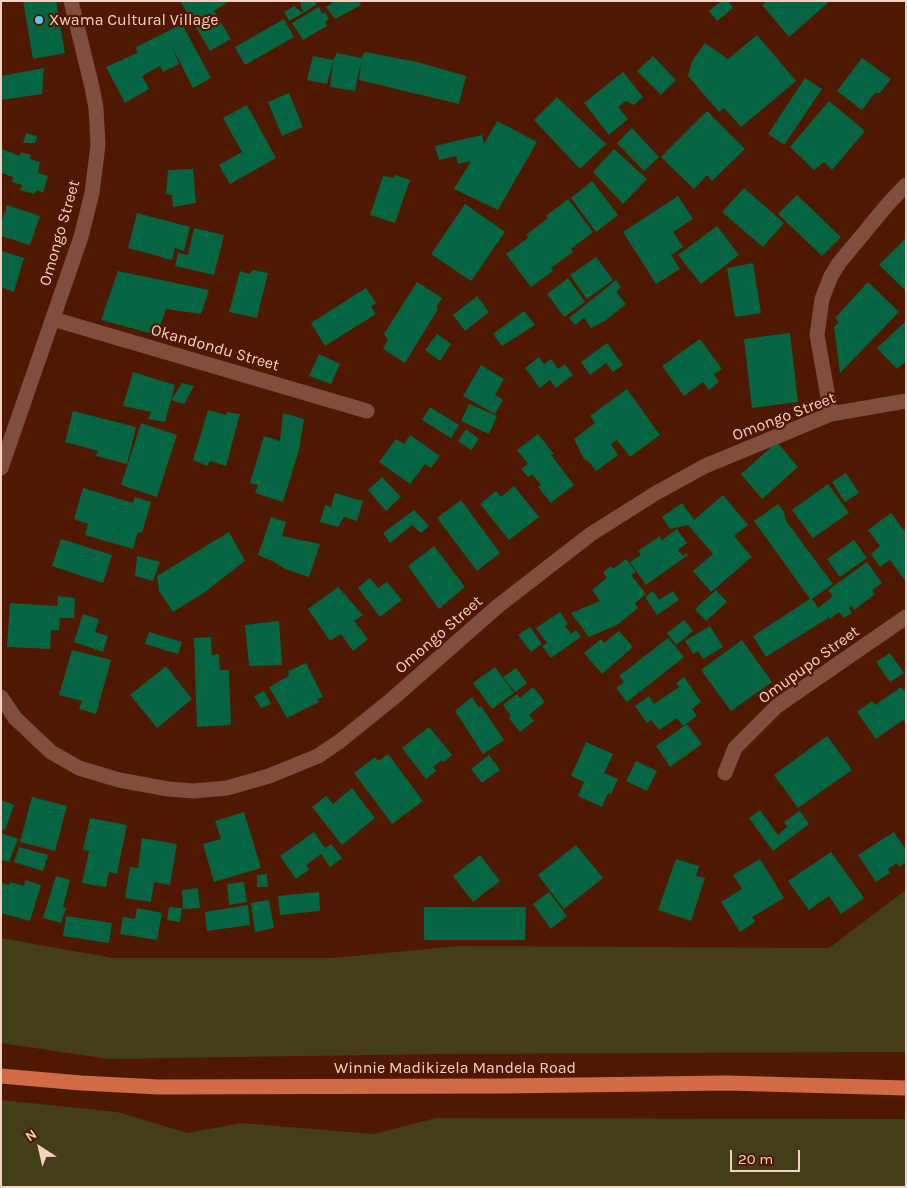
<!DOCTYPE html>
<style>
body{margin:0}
#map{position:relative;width:907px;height:1188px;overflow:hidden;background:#4f1801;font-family:Karla,sans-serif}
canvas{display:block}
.frame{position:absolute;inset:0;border:2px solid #f5d1c4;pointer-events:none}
.north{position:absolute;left:15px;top:1123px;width:50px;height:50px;-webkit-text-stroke:4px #4f1801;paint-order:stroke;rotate:325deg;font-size:14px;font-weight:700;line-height:20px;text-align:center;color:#f5d1c4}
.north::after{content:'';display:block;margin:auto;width:18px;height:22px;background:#f5d1c4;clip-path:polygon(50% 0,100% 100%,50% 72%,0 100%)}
.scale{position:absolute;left:730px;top:1150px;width:70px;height:22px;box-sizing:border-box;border:2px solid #f5d1c4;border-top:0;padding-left:6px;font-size:15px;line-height:18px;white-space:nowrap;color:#f5d1c4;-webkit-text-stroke:4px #4f1801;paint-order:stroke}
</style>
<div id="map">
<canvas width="907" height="1188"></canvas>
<div class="frame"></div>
<div class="north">N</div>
<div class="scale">20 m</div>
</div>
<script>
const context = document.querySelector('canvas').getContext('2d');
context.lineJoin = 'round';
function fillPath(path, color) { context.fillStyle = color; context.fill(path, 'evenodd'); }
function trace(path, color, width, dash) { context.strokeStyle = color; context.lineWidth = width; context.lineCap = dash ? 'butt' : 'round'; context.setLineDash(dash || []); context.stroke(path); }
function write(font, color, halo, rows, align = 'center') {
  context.font = font + ' Karla,sans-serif'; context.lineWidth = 4.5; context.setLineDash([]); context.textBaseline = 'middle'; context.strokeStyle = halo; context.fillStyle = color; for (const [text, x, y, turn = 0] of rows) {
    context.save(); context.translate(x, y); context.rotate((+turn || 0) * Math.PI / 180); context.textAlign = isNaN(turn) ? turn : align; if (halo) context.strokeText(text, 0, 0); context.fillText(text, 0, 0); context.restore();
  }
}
const green = new Path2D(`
 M906,890V1052L437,1054L108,1059L1,1043V938L113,958H334L458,946L829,948Z
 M1,1100L117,1112L188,1133L242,1123L374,1134L436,1118L906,1119V1187H1Z`);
const building = new Path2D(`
 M23,1H56L65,53L33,59Z
 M180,1H229L214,11L231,39L210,51Z
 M315,1L317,4L303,13L289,21L284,12L294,6L303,13L300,2Z
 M335,1H359L361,5L335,19L326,7Z
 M721,1H728L733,8L717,21L709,11Z
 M767,1H830L789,37L762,5Z
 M319,7L322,14L325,12L329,19L325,22L327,26L303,40L292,23Z
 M284,19L294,37L245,65L235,47Z
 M182,24L211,78L193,88L172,47L179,64L163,72L160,66L142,76L149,89L125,103L106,67L137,53L136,47Z
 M757,35L796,81L741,127L724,108L719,112L688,76L692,61L705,43L728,59Z
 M365,52L417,62L466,76L459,104L359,80L361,62L355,91L330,87L333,61L327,84L307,80L313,56L333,60L337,53L361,58Z
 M653,56L676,80L661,95L637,71Z
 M862,58L891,79L880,93H875L862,110L837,91Z
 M44,68L42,94L1,100V76Z
 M623,72L643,97L634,105L626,101L618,107L628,119L609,135L584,103Z
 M805,78L822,89L784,145L768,134Z
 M289,93L303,127L282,136L268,102Z
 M557,97L606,144L580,169L534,120Z
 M829,101L865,131L832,170L824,162L814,170L790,147Z
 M247,105L276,158L230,184L219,165L242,152L223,118Z
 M707,111L745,149L712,181L707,175L694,189L661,157Z
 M497,121L537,142L498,210L454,189L471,161L458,164L456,156L439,160L435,146L482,135L484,144Z
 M632,128L659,157L644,171L617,143Z
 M26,133L37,136L35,143H23Z
 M1,149L20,156L21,152L31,155L30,159L40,162L38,173L48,176L43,193L37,190L34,194L20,190L22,185L12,182L13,177L1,173Z
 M614,149L647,179L623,204L593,172Z
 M193,169L196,203L173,207L172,195L166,194L168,170Z
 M395,175L410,180L395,223L370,215L383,176L393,178Z
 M592,181L618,215L596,232L571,198Z
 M744,188L784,223L763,247L722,212Z
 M797,195L841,237L822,256L778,214Z
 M678,196L693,219L673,232L683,247L671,255L680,269L656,284L623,232Z
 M568,199L593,232L571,249L573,252L551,268L553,271L531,287L506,254L528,238L526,235L548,218L546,216Z
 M465,204L505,232L471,281L431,254Z
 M7,205L40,216L30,245L1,236V222Z
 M137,213L190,227L184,251L175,248L172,260L128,248Z
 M717,226L739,255L701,284L678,255Z
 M194,228L224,235L214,275L175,266L178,253L188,255Z
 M906,238V291L879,265Z
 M1,251L24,258L14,292L1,287Z
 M596,257L613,280L587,299L570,275Z
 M753,263L761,313L735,317L727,268Z
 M253,270L268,273L257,318L229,312L240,271L249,274Z
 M118,271L209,290L201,314L166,309L157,335L101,320Z
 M568,278L585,302L564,317L547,294Z
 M616,280L621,287L616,292L626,304L605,321L591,328L584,318L575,325L569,318Z
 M417,282L442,298L436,308L438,309L405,363L383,349L388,340L384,334Z
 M868,282L899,312L840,373L834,327L839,322L835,318Z
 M366,288L376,303L371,307L376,314L325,346L311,323Z
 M477,296L489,312L465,331L453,315Z
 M524,311L535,325L502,346L493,334Z
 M906,321V361L897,369L877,348Z
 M790,333L798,402L752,408L744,339Z
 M437,334L451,344L440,361L425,350Z
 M700,339L722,369L714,374L719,382L709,390L703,382L684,396L662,366Z
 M607,343L623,365L613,372L606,363L590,375L581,362Z
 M319,354L340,364L331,384L309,376Z
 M539,357L544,364L551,359L558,369L565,364L573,375L556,388L550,380L540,388L525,368Z
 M481,365L504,379L495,395L503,400L495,414L463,396Z
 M133,372L175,385L165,422L148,419L151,412L123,406Z
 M182,383L194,386L184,404L171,400Z
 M627,389L660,435L630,457L617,440L611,444L618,455L596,471L590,463L584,459L574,439L595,423L590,416Z
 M469,404L497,416L489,434L461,421Z
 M430,407L459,425L451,438L422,420Z
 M208,410L226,415L227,412L240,414L226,466L210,461L207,466L193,460Z
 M73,411L136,427L127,464L96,456L98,451L65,442Z
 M283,413L304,419L299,450L283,502L255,493L258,485L250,483L264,436L280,441Z
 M141,423L177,435L157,497L121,485Z
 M466,429L479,439L471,450L458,441Z
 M538,434L554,454L551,455L574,485L551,503L538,487L541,485L532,474L528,477L521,469L528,464L517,450Z
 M410,435L440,456L431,468L425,464L410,484L379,462L396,439L404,444Z
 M777,442L798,467L762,499L741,474Z
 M846,473L859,493L845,502L832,482Z
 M382,477L401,497L386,511L368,490Z
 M828,484L849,513L813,538L792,510Z
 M514,486L539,517L509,540L480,504L496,491L501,497Z
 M83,488L133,503L135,497L151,502L142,533L138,532L133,549L85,535L88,524L74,519Z
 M335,493L363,501L357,521L344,517L338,527L320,522L325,505L331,507Z
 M723,495L748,525L734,536L752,557L711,592L693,571L713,554L688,525L670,529L662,517L682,503L694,520Z
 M461,500L500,553L477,571L437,518Z
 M778,504L784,512L786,521L833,584L812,599L818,608L833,596L828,590L867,562L882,583L872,590L875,594L854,610L852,606L849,608L852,613L844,618L839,612L830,619L825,612L828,618L766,657L753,636L810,599L754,521Z
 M414,510L429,526L421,533L412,525L390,543L383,533Z
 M891,513L906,533V582L890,560L880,567L871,554L880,546L868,530Z
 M271,517L286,522L282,536L320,544L309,577L285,569L274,562L258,555Z
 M677,529L687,543L678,550L683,556L687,553L688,555L646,585L630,562L641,555L638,551L660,536L662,540Z
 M229,532L245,561L205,592L173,612L159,591L157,576Z
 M61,539L112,555L103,583L52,566Z
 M854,540L867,558L840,577L827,559Z
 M434,546L465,587L439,609L408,566Z
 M137,556L160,562L153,581L135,576Z
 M626,559L636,572L631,575L646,594L635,603L638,608L617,625L589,637L571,613L600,601L592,590L607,578L603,572L611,566L613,569Z
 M370,578L378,588L387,582L402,600L380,617L358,588Z
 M338,587L363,615L354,621L368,639L353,651L341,634L330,641L308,609Z
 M716,590L727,602L706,621L695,609Z
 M653,591L659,600L673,591L679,600L657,615L645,597Z
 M58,596L75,598L74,618H60L59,630H51L50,649L7,647L10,603L57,606Z
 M560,612L568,624L565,626L571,634L576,630L581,637L551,658L542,646L547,643L536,628Z
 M83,614L99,619L95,632L108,636L103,652L74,642Z
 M684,620L693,631L676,645L667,633Z
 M279,621L282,665L249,666L245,625Z
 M710,626L723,647L703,659L698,651L693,654L685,641Z
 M530,627L542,644L531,652L518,635Z
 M619,631L633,647L602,674L584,653L601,639L604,643Z
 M149,632L182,642L178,654L145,644Z
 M211,637L212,655L219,654L220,670H229L231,725L197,727L194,638Z
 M668,638L684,657L627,702L616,688L624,682L619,676Z
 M742,640L772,682L731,711L701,670Z
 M72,650L111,660L96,714L79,709L82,701L59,695Z
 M890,653L904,673L890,682L876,662Z
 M306,663L323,697L317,699L319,702L287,718L269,687L289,676L288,671Z
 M166,666L192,699L157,728L130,695Z
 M495,667L514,693L492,709L473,683Z
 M516,668L527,683L515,692L503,677Z
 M684,677L701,702L692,709L697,716L683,726L677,718L659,730L651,720L647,723L635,706L649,696L654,704L679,687L676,683Z
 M533,687L545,702L529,715L534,721L520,732L509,718L511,716L503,705L517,694L520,698Z
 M901,687L906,693V723L903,720L876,739L857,712L872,701L875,705Z
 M264,691L271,704L261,708L254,696Z
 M472,697L479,708L481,706L504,740L483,754L455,711Z
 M687,724L702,744L670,767L656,746Z
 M429,727L452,755L444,762L442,760L433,767L436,771L426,779L402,748Z
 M827,736L852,770L798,808L774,775Z
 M586,742L613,754L604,773L618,779L611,794L608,793L602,807L578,796L584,782L571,776Z
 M388,754L423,801L392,824L354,773L375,757L378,761Z
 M489,755L500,770L482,783L471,769Z
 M636,761L657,771L647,791L626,781Z
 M352,788L375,818L342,845L312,807L326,796L333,804Z
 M32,797L67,806L55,851L20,842Z
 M1,800L14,805L5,830L1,829Z
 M760,810L778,835L787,827L784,822L800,811L809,824L773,851L749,818Z
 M244,812L261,868L214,882L203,844L221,839L215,821Z
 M90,818L127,825L117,874L109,872L106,887L82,883L89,851L83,850Z
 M314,832L325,848L331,844L342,858L330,867L321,854L306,865L309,870L296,879L280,856Z
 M894,832L906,850V862L899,867L897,863L888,869L890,873L876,882L858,855Z
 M1,833L18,839L9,862L1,860Z
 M142,838L177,844L170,885L154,882L151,902L125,898L130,867L138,868Z
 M576,845L603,878L564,909L538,875Z
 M19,847L48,855L43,871L14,862Z
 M831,852L864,898L841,914L829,896L809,910L788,881Z
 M480,855L500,881L473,902L453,876Z
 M676,859L699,866L696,876L705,878L691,921L658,910Z
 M760,859L784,898L752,917L755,922L740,932L721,902L742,889L733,875Z
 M267,874L268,887H257V875Z
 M56,876L70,880L63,907L66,908L61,923L43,918Z
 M25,880L41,885L30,921L1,913V883L9,885L10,882L24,886Z
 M244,882L247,902L229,905L227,884Z
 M198,888L200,908L183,909L182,890Z
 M319,892L320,911L280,915L278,896Z
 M549,892L567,916L551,929L533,904Z
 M269,900L274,928L255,932L251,903Z
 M248,905L250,925L207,931L205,912Z
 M169,907L182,908L180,922L167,920Z
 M424,907H526L525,940H424Z
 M137,908L162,913L157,940L120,934L123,917L135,919Z
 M66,916L112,923L109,943L63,936Z`);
const minor = new Path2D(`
 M53,319L367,411
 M831,414L817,335L822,299L831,276L839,263L888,204L906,185
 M1,468L81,237L92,193L98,145L96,108L92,87L71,1
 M1,697L15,718L51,752L79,768L119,780L168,789L194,791L227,788L269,776L318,756L340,741L391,700L498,606L591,534L656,493L705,466L831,414L906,401
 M725,773L735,748L777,706L906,617`);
const major = new Path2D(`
 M1,1076L81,1083L159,1087L502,1086L727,1083L906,1088`);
const markers = [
 [39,20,5,"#5dc7e8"]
];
const poiNames = [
 ["Xwama Cultural Village",49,20]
];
const streetNames = [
 ["Omongo Street",60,233,-74],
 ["Okandondu Street",215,348,16],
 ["Omongo Street",784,417,-21],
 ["Omongo Street",439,635,-41],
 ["Omupupo Street",809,665,-36],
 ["Winnie Madikizela Mandela Road",455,1068]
];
fillPath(green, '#433e18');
fillPath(building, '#056542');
trace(minor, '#804e3c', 15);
trace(major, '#d06b44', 15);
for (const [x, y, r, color] of markers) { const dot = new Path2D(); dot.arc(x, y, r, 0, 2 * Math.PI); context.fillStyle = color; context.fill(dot); trace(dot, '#4f1801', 2); }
write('16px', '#f5d1c4', '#4f1801', poiNames, 'left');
write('16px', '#f5d1c4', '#4f1801', streetNames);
</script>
